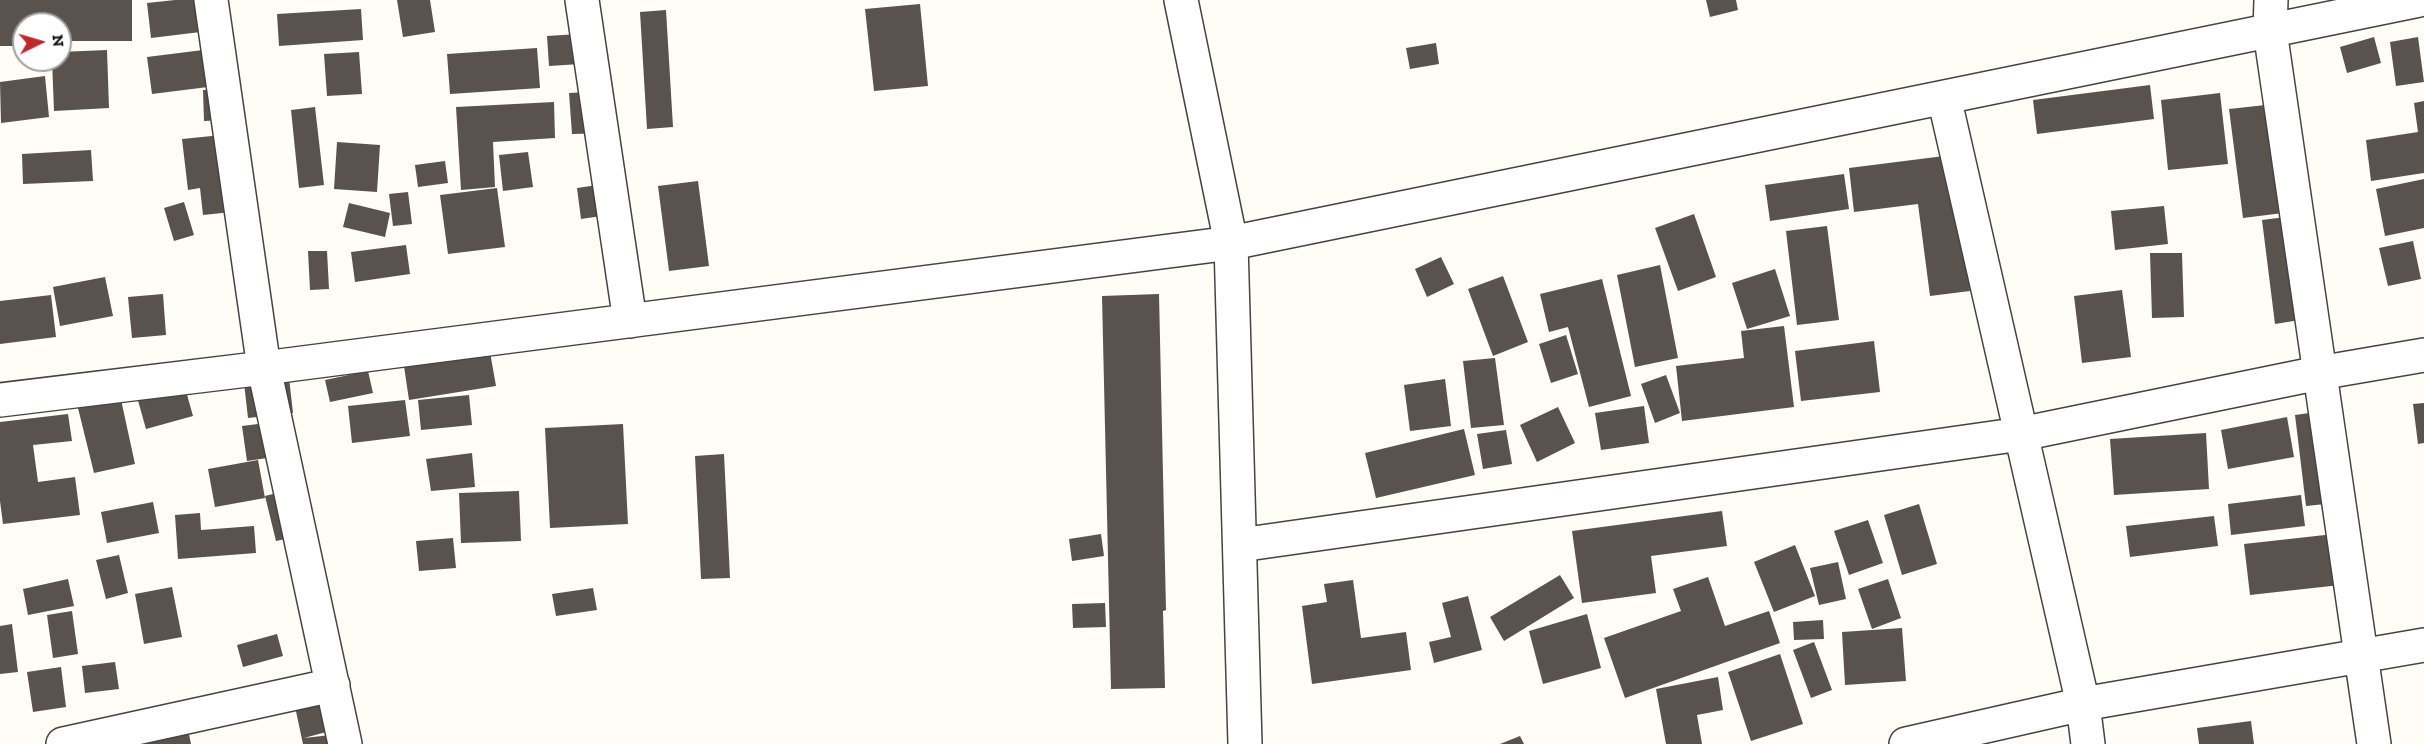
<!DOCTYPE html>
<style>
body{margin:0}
#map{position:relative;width:2424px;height:744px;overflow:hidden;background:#fffdf5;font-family:"Zilla Slab",serif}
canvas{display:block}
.north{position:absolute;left:12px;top:12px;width:60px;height:60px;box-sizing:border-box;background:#fff;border:2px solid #a0a0a0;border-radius:50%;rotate:85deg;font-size:16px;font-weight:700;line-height:24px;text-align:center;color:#111}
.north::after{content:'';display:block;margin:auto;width:21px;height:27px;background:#c4262e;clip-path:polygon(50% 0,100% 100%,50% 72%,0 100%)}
</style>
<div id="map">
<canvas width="2424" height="744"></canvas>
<div class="north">N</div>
</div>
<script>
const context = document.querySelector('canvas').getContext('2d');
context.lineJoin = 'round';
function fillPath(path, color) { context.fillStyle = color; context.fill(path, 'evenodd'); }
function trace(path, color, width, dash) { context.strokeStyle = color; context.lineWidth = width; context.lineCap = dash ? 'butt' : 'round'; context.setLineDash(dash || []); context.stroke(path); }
const building = new Path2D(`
 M0,0H132V41H70V46H60V24H24V46H0Z
 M175,0H214L217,30L151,38L147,3Z
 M397,0H430L435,32L403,37Z
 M1706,0H1736L1738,10L1710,17Z
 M920,4L928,86L874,91L865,9Z
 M361,9L363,40L279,46L277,14Z
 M666,10L673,127L647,129L640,12Z
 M594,33L596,63L549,66L547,36Z
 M2374,37L2381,63L2347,73L2340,47Z
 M2418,37L2424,82L2396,86L2390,42Z
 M1436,43L1439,64L1410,69L1406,48Z
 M219,48L224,85L152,94L147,57Z
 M537,48L540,88L450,94L447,54Z
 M107,50L109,108L54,111L52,60H60V52Z
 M359,52L362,94L327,96L324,54Z
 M45,76L49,117L1,123L0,82Z
 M2150,85L2154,119L2037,134L2033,100Z
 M224,89L226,120L204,121L203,90Z
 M609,91L611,133L572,134L569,93Z
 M2220,93L2228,164L2168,170L2161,100Z
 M2424,101V173L2371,181L2366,140L2418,132L2414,103Z
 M554,102L555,138L493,142L495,187L461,190L456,107Z
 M2293,102L2307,210L2243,218L2229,109Z
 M315,107L324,185L299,188L291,110Z
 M232,134L241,211L203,215L200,188L188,190L182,139Z
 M337,142L380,145L377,192L334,189Z
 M91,150L93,181L23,184L22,154Z
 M528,152L533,187L503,191L499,155Z
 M1952,155L1970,291L1930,296L1918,204L1854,212L1849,168Z
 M445,161L448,183L418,187L415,165Z
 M1844,174L1849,209L1770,221L1765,185Z
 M2424,179V228L2385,236L2376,189Z
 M625,181L629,212L581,219L577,188Z
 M698,181L709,266L669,271L658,186Z
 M497,188L505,247L448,254L440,195Z
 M408,192L412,224L393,226L389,194Z
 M184,202L194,235L174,241L164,208Z
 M349,203L390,213L385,237L343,227Z
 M2164,206L2168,244L2115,250L2111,211Z
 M1694,214L1716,277L1678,291L1655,228Z
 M2293,216L2306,319L2275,324L2262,220Z
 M1827,226L1839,320L1797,325L1786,231Z
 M2413,241L2421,279L2388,286L2379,248Z
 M406,245L410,274L355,282L351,252Z
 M308,251H327L329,289L310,290Z
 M2150,253H2182L2184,317L2152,318Z
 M1441,257L1454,284L1427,297L1415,269Z
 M1660,265L1678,358L1635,367L1617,275Z
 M1775,269L1790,316L1747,329L1732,283Z
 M1503,276L1528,342L1493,356L1468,289Z
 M105,277L113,316L60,326L53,287Z
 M1602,279L1631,396L1589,407L1568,327L1549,332L1540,294Z
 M2122,290L2131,357L2082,363L2074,296Z
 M163,294L166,335L132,338L128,297Z
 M1159,294L1166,610L1163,611L1165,688L1111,689L1102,296Z
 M51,295L56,337L0,344V301Z
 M1784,326L1794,407L1682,421L1676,366L1744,358L1741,331Z
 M1566,335L1578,374L1551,383L1539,344Z
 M1874,341L1880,392L1801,401L1795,351Z
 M490,352L496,386L409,400L404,366Z
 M1495,358L1504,425L1471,428L1463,361Z
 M288,369L293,413L248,418L243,374Z
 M368,371L373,393L330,402L325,380Z
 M1666,375L1680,413L1655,423L1641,384Z
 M1445,379L1451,426L1410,431L1404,385Z
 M184,384L193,416L146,429L137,397Z
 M120,395L135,464L94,473L77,404Z
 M469,395L472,425L421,430L418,400Z
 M405,400L410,436L352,443L348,406Z
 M2424,403V443L2418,444L2413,404Z
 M1644,406L1649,443L1601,450L1595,413Z
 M1558,407L1575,443L1537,462L1520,425Z
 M2324,411L2335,503L2306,506L2295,415Z
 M68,414L72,441L33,445L38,482L75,477L80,515L3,524L0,501V422Z
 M2287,417L2294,457L2228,469L2221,430Z
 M282,421L287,455L247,461L242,426Z
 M623,424L628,524L550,528L545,428Z
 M1464,429L1475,475L1376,498L1365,453Z
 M1506,430L1512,464L1483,469L1477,434Z
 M2206,433L2209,489L2114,495L2110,439Z
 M472,453L475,487L431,491L426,459Z
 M724,454L730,578L701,579L695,456Z
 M258,460L265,498L215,507L208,469Z
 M289,490L299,536L276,541L265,496Z
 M519,491L521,541L461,543L459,493Z
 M2301,495L2305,526L2231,535L2228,504Z
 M153,502L159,533L107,543L101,512Z
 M1919,504L1937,564L1902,575L1884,515Z
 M1722,511L1727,546L1651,556L1656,593L1582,603L1572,531Z
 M200,513L201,530L254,526L256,553L178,559L175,515Z
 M2214,516L2218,546L2130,557L2126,526Z
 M1868,520L1883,563L1849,575L1834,531Z
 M1101,534L1104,556L1072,561L1069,539Z
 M2334,534L2340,585L2250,595L2244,544Z
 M453,538L456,568L419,571L416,541Z
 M1795,545L1815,596L1774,612L1754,562Z
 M119,555L128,593L106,599L96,560Z
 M1838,562L1846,599L1819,605L1810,568Z
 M1560,575L1574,598L1504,641L1490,617Z
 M1708,577L1725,626L1769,611L1780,643L1625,698L1604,638L1681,611L1673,589Z
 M68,579L74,606L28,615L23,589Z
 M1888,579L1901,618L1872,629L1858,589Z
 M1353,580L1361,638L1406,632L1411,670L1312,684L1302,606L1327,602L1324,584Z
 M172,587L182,637L144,644L135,594Z
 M593,588L597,610L556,616L552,594Z
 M1468,596L1482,650L1434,663L1429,642L1451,637L1442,603Z
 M1105,603L1106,627L1073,628L1072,604Z
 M72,611L78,654L53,658L47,615Z
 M1587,614L1601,668L1543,684L1529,631Z
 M1823,620L1824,639L1794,640L1793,622Z
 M12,624L18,672L0,674V626Z
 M1902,628L1906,681L1845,685L1842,632Z
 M277,634L283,656L243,667L237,645Z
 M1814,642L1832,690L1811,698L1793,650Z
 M1780,654L1803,724L1751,741L1728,672Z
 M115,662L119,689L85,693L82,666Z
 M61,667L66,707L33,712L27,672Z
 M1718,677L1723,710L1697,715L1702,744H1666L1656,689Z
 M335,691L345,727L304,738L331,735L333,744H303L294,702Z
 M2251,721L2254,744H2199L2197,728Z
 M189,734L191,744H140L139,742Z
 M1520,736L1524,744H1500Z`);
const minor = new Path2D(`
 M211,0L264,368L345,744
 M582,0L630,321
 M2271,0L2270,31L2374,744
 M1944,97L2083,704L2088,744
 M0,400L264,368L1231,243L2419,0
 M1240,545L2021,434L2319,373L2424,355
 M63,744L333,685
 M1906,744L2083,704L2424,645`);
const tertiary = new Path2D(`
 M1181,0L1231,243L1245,744`);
fillPath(building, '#5a524d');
trace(minor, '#444', 36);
trace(tertiary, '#444', 36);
trace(minor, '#fff', 33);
trace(tertiary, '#fff', 33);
</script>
